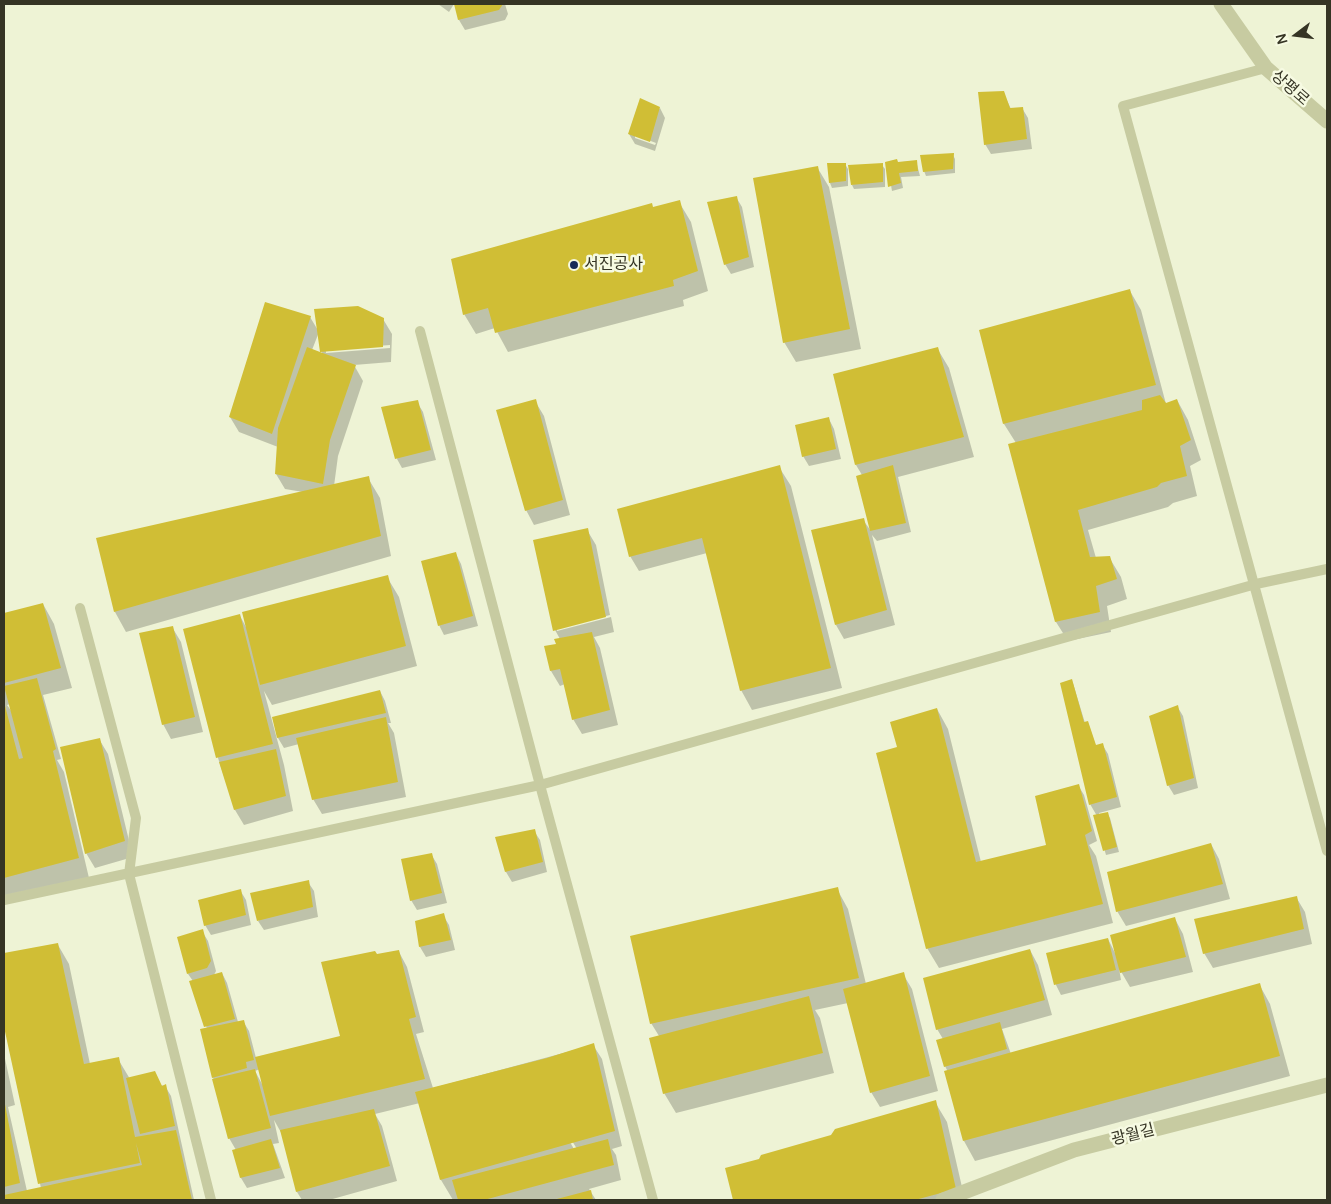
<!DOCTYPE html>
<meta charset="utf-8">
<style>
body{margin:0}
#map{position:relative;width:1331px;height:1204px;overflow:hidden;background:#eef3d5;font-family:Manrope,sans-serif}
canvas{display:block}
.frame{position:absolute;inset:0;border:5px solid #353424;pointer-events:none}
.north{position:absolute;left:1271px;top:10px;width:50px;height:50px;-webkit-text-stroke:4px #f6fae2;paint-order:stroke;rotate:255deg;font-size:14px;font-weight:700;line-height:20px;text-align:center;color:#353424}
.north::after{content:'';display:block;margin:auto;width:18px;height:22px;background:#353424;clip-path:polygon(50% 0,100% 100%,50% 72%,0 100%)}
</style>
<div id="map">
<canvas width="1331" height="1204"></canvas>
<div class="frame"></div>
<div class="north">N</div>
</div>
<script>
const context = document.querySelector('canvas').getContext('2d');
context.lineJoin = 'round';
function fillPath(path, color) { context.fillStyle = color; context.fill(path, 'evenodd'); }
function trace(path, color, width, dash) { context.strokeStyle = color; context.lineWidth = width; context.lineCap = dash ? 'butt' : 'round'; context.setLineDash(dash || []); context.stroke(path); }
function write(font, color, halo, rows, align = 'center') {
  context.font = font + ' Manrope,"Noto Sans KR",sans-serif'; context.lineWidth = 5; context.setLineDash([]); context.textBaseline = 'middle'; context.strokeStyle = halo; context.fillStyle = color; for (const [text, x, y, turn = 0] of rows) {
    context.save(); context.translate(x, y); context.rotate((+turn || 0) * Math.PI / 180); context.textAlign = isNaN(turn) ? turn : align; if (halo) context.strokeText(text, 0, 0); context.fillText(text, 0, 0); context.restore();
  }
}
const shadow = new Path2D(`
 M438,4H454L449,12Z
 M455,4H505L508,14L505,20L465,30L459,20Z
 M1003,92L1011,109L1022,108L1028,118L1032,149L991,154L985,144Z
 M660,108L665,118L655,151L635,144L629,134ZM635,135L656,143L655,145L635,138Z
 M953,155L955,159V173L926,176L924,171Z
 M916,161L920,176L901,177L903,188L892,191L887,163Z
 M845,164L848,169V186L832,188L830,183L828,165Z
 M882,165L885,169V187L854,189L852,185Z
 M817,167L829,187L861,349L796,362L784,342Z
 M736,197L742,207L754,267L731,274L725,264Z
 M679,202L691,222L708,291L683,300L684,306L508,352L495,328L476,334L464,314L653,208Z
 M1130,291L1141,310L1166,404L1177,400L1188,420L1201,460L1190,466L1197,496L1173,503L1168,507L1088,530L1096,558L1109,557L1121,577L1127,599L1107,606L1111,632L1068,641L1056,622L1016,443L1004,424L980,331Z
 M310,317L319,332L312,350L323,354L321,351L383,319L392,334L391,362L354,365L363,381L338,456L334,486L368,478L380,498L391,556L126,632L115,612L97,539L303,492L285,489L276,474L278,447L239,432L230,417ZM390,345V348L326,353V350Z
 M937,348L949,368L974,457L898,477L911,532L877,541L872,535L895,625L844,639L836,625L863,520L871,531L857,476L862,475L856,465L834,375Z
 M535,401L544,416L570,515L534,525L526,510Z
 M417,402L423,412L436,460L402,468L397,459Z
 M829,419L834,429L841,459L809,466L803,456Z
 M779,467L791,486L842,688L752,710L741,690L707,553L639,571L630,556Z
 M587,530L596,545L610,615L557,629V631L611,617L614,632L594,637L600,648L618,725L582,734L573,719L565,684L560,686L551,671L560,639L555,630Z
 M456,554L461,564L478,626L444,635L439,625Z
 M387,577L399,597L417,666L272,705L264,691L284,765L293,811L244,825L235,810L218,758L184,630L240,616L246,627Z
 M43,604L54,624L72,688L43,695L61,759L57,760L64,772L89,878L4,900V615ZM10,704L12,712L7,705Z
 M172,627L181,642L203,732L171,739L163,724Z
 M1072,680L1085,723L1096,746L1102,744L1108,754L1121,807L1099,813V815L1107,814L1110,818L1119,852L1106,855L1095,816H1097L1090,804Z
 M380,691L385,701L391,723H388L394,733L406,797L322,814L313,799L299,744L284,748L278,738L274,717Z
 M1177,706L1183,716L1198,788L1174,795L1168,785Z
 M937,709L948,729L981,862L1048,846L1078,785L1084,795L1097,841L1089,845L1096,856L1113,923L939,968L927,948L898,748Z
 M99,739L108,754L133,857L95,868L86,853Z
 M534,831L540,840L547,872L512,882L506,872L497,838Z
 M1211,844L1219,859L1230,899L1126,926L1117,911Z
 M431,854L437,864L447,903L417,910L411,900Z
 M308,882L314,891L318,917L264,930L258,921Z
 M837,889L848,909L866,984L903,974L912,989L938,1091L880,1107L871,1092L848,1003L815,1010L820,1018L834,1073L676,1113L664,1093L659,1036L651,1023Z
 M240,890L246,900L251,925L211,935L205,925Z
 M1296,897L1305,912L1312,944L1213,968L1204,953Z
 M443,915L449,925L455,950L426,957L420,947L416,922Z
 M1175,919L1183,934L1193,972L1130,987L1119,968L1121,980L1061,995L1056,985L1048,954L1108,939L1115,953Z
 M202,931L208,941L216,971L214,975L222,973L227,983L238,1022L243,1021L249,1031L256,1058L342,1037L376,955L399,952L407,967L424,1032L416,1034L433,1088L593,1045L602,1059L622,1146L612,1149L616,1155L621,1180L589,1189L596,1200H453L441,1180L420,1103L375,1114L382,1126L397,1181L329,1200H302L297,1192L283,1136L274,1120L279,1143L273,1144L285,1178L247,1188L241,1178L234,1151L236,1150L229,1138L213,1077L207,1029L193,981L188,974ZM260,1069L262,1084L255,1071ZM569,1136L577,1149H574L567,1137Z
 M58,945L69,964L90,1064L118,1059L130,1079L165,1086L171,1096L194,1200H4V1054L15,1105L8,1107L27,1191L41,1188L4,1021V954Z
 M1030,950L1038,965L1052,1015L1002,1029L1011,1054L1259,984L1270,1004L1290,1076L975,1161L964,1141L946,1072H948L945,1066L943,1039L937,1029Z
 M935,1102L947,1122L965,1200H735L727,1169L760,1161Z`);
const building = new Path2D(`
 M454,4H503L499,10L458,20Z
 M1004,91L1010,108L1023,107L1027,139L984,145L978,92Z
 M640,98L660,107L650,142L628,134Z
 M954,153L953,169L923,172L920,155Z
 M897,159L898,162L917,160L918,171L899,173L901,183L888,187L885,162Z
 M827,163H846V181L829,183Z
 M883,163V182L851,185L848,165Z
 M818,166L850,329L783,343L753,178Z
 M737,196L749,257L724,265L707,202Z
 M680,200L698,271L673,280L674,286L495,333L488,308L463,315L451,259L652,203L653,207Z
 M1130,289L1156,385L1003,424L979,330Z
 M265,302L311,316L272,434L229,417Z
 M358,306L384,318L383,347L320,352L356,365L330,440L323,484L275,474L278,428L307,347L320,352L314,309Z
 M938,347L964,437L855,465L833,374Z
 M1160,395L1166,403L1177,399L1191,440L1180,446L1187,476L1161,483L1157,487L1078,510L1090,557L1110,556L1117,579L1096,586L1100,612L1055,622L1008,444L1142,410V400Z
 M536,399L563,500L525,511L496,410Z
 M418,400L431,450L395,459L381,407Z
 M829,417L836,449L802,457L795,425Z
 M780,465L831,668L740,691L702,538L629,557L617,509Z
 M893,465L906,523L870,531L856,476Z
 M369,476L381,536L114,612L96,538Z
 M864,518L887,610L835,625L811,530Z
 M588,528L606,617L553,631L533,540Z
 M456,552L473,616L438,626L421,561Z
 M388,575L406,646L260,685L242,612Z
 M43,603L61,668L4,683V613Z
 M240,614L273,744L216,758L183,629Z
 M173,626L195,717L162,725L139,633Z
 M592,632L610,710L572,720L560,669L550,671L544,646L556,644L554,639Z
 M37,678L56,749L53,751L79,858L4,878V702L19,759L23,758L4,686Z
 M1072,679L1084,722L1088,721L1096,745L1103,743L1117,797L1089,805L1060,683Z
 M380,690L386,713L277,738L272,717Z
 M1178,705L1194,778L1167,786L1149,716Z
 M937,708L976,862L1046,845L1035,796L1079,784L1092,831L1085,835L1103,904L926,949L876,753L897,747L890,722Z
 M386,717L398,782L312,800L296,738Z
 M100,738L125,841L85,854L60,747Z
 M276,749L286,796L234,810L219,762Z
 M1108,812L1117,847L1103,851L1093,815Z
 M535,829L543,862L505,872L495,837Z
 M1211,843L1223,884L1116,912L1107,872Z
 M432,853L442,893L410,901L401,859Z
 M309,880L313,907L257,921L250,893Z
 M838,887L859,978L650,1024L630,936Z
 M241,889L246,915L204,926L198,900Z
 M1297,896L1304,929L1203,954L1194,919Z
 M444,913L451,940L419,947L415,921Z
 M1175,917L1186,957L1120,973L1110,935Z
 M203,929L211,961L207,968L187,974L177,937Z
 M1108,938L1116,970L1054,985L1046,953Z
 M58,943L84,1064L119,1057L135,1137L176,1130L192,1200H4V1195L142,1165L136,1143L140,1163L38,1184L4,1027V953Z
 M1030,949L1045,1000L936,1030L923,978Z
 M399,950L416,1017L409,1019L425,1079L270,1116L255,1057L340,1036L321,962L375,951L377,954Z
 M222,972L235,1019L204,1027L189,981Z
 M904,972L930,1076L870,1093L843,989Z
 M1260,983L1280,1056L963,1141L944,1071Z
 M809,996L823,1053L663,1094L649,1038Z
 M244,1020L254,1060L246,1062L247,1068L212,1078L200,1029Z
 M1000,1022L1007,1049L944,1067L936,1040Z
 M594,1043L615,1131L440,1180L415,1092L547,1058Z
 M255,1069L271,1128L228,1139L212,1079Z
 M155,1071L162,1086L166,1084L175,1126L140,1134L126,1078Z
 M4,1099L20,1183L4,1187Z
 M936,1100L956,1189L915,1200H733L725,1168L759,1159L761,1155L831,1135L835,1129Z
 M374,1109L390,1166L296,1192L280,1130Z
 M271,1139L280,1168L240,1178L232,1150Z
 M608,1139L614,1165L484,1200H458L452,1180Z
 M591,1190L593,1200H553Z`);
const lane = new Path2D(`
 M1266,68L1123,106L1327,851
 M420,331L540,785L653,1200
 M80,608L136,818L129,874L211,1200
 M4,900L540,785L1256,584L1327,569`);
const street = new Path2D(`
 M1221,4L1266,68L1327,121
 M943,1200L1074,1150L1327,1085`);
const markers = [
 [574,265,5,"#172b59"]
];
const streetNames = [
 ["상평로",1290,88,41],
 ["광월길",1133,1135,-14]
];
const poiNames = [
 ["서진공사",584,265]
];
fillPath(shadow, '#0003');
fillPath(building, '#d0be35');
trace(lane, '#c7cba1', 10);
trace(street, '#c7cba1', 15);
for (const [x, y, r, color] of markers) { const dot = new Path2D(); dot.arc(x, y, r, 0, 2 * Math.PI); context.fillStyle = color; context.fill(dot); trace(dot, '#f6fae2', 2); }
write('16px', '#353424', '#f6fae2', streetNames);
write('16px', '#353424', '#f6fae2', poiNames, 'left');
</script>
